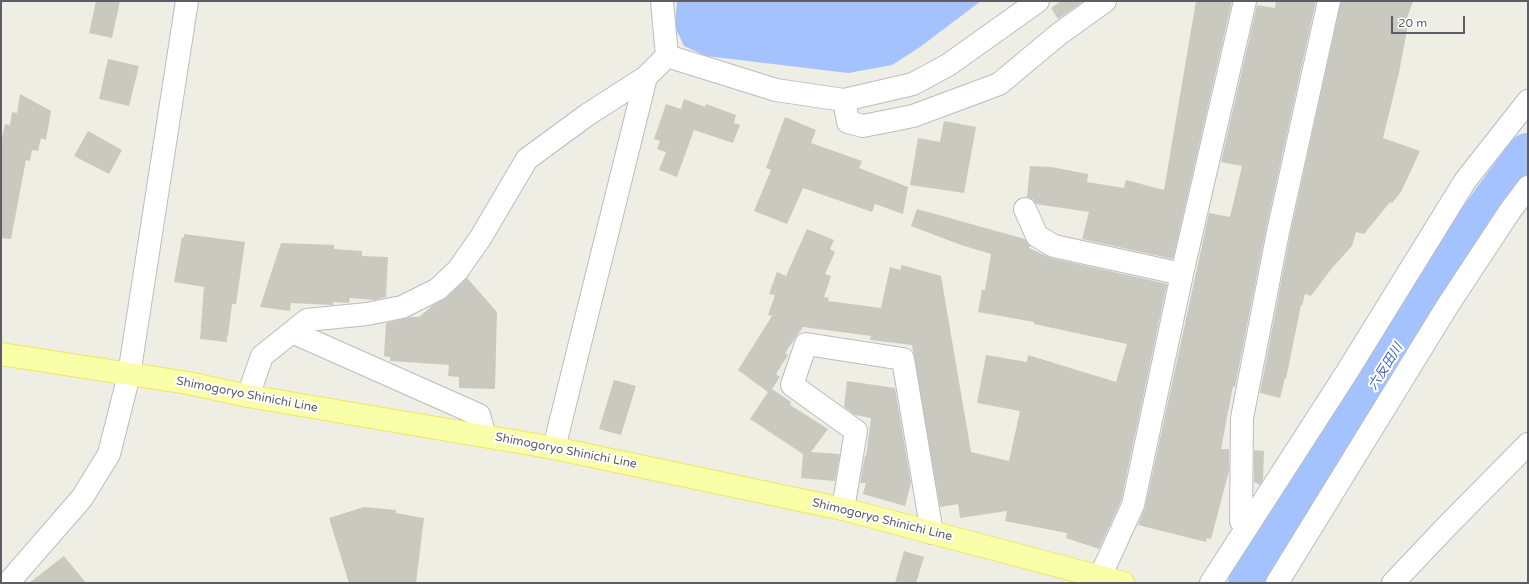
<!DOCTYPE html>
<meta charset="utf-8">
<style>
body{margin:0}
#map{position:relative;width:1529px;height:584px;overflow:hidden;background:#eeeee4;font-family:"Varela Round",sans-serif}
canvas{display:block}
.frame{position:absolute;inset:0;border:2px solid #5c5e64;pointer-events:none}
.scale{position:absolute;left:1391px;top:16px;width:74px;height:18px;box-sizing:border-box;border:2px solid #5c5e64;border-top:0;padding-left:5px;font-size:12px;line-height:14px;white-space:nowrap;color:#5c5e64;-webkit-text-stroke:3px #fff;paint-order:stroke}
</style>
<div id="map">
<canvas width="1529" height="584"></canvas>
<div class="frame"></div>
<div class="scale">20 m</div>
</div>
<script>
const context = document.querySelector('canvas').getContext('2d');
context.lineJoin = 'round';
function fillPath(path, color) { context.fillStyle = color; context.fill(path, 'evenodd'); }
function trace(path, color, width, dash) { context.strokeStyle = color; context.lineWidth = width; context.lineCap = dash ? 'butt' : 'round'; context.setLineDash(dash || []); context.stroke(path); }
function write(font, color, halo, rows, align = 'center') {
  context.font = font + ' "Varela Round","Noto Sans JP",sans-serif'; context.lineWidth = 4; context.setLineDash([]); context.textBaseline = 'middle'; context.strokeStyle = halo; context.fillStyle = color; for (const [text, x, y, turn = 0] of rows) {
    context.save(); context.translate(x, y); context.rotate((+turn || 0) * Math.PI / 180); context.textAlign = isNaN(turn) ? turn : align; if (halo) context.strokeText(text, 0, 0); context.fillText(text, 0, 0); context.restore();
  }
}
const water = new Path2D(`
 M677,1H981L920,47L892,65L848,73L706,56L684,46L675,27Z`);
const river = new Path2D(`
 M1250,583L1470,234L1528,155`);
const building = new Path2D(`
 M96,1H120L112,38L89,33Z
 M1061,1H1084L1058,19L1051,8Z
 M1196,1H1232L1173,259L1082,239L1089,212L1036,204L1033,199L1027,197L1030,166L1051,167L1088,174L1087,182L1124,188L1126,180L1164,190Z
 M1276,1H1316L1266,229L1235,387L1233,386L1221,449H1229V471L1211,539L1207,538L1206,542L1138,525L1145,508L1209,213L1230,217L1242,166L1221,162L1257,5L1275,8Z
 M1341,1H1413L1405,24H1408L1399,73L1383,138L1420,151L1401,192L1392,203L1390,202L1364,234L1356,232L1352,246L1332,268L1311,296L1305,294L1302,306L1301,305L1286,379L1285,378L1280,398L1260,393L1290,235Z
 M108,59L139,66L129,106L99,99Z
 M20,94L51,111L46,140L41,138L38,151L32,150L30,161L26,160L11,239L1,238V143L5,124L10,125L12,112L17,113Z
 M684,99L705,107L706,104L736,115L734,123L740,125L733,143L694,130L677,177L659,170L666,152L657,149L660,141L654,139L666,104L681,109Z
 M785,117L816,130L811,143L862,161L859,168L908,187L903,214L875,204L872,212L803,188L787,224L754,211L771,170L766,168Z
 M944,121L976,127L964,193L910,185L918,138L940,142Z
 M88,131L122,150L109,174L74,156Z
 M917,209L1025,239L1030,246L1029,248L1051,258L1167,284L1121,501L1099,549L1066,538L1067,533L1005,521L1007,511L960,518L958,504L940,507L912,345L870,340L871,336L803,327L785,353L788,355L776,374L780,377L772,389L791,402L790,405L828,429L811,452L840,454L835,481L801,478L803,454L750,419L768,392L738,370L772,316L768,315L775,295L769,294L777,272L786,276L807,229L834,240L830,249L835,252L825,274L831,276L824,297L829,298L828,301L881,308L890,267L900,270L902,265L941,276L971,452L1009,461L1020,411L977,403L986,355L1027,362L1028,355L1116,382L1127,344L1034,324V322L978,312L982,290H985L991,254L961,245L911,226Z
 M184,234L245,242L236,304H232L228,336H227V342L200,339L204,287L174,282L182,237L184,238Z
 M281,243L334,245V249L362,251V256L388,257L386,297L375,300L350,298L349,303L333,302V305L291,303L290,311L260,307Z
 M467,278L497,312L495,389L459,388V377L448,376L449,365L390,361V357L384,356L386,323L411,317H419L432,306L446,298Z
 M614,380L636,386L621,435L599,429Z
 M847,381L895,388L911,483L905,506L863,494L866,483H860L865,456H866L871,418L855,415L844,407Z
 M1254,450L1264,451L1263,479L1260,485L1254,482Z
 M364,507L396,510V513L424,518L416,583H349L329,518Z
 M904,551L924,557L916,583H895Z
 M64,556L86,583H29Z`);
const minor = new Path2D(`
 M667,56L776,90L844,100L913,84L948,65L1038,1
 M844,100L848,122L863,126L913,116L999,84L1059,34L1105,1
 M1025,209L1037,236L1054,246L1182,274
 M292,332L479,415L485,436
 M248,396L262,356L307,320L367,314L402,307L438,289L458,270L481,237L527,159L587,115L646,77L667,56L662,1
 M554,448L646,77
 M843,509L856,431L792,385L806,344L903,359L932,533
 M1247,527L1241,521L1242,418L1278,232L1329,1
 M1100,577L1133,505L1182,274L1245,1
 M8,583L82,498L109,454L129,375L187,1
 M1211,583L1347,372L1465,181L1528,101
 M1277,583L1448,305L1510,211L1528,187
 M1393,583L1448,525L1528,444`);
const major = new Path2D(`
 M1,354L188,383L248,396L554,448L843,509L1123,583`);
const streetNames = [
 ["Shimogoryo Shinichi Line",247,395,11],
 ["Shimogoryo Shinichi Line",566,451,11],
 ["Shimogoryo Shinichi Line",882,520,14]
];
const waterNames = [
 ["六反田川",1386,367,-58]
];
fillPath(water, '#a4c2fe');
trace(river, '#a4c2fe', 44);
fillPath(building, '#c9c9c0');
trace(minor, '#bbbcc2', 24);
trace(major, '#f0e85b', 24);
trace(minor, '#fff', 22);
trace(major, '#f9fea9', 22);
write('12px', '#5c5e64', '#fff', streetNames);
write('italic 13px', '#4666c2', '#fff', waterNames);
</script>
